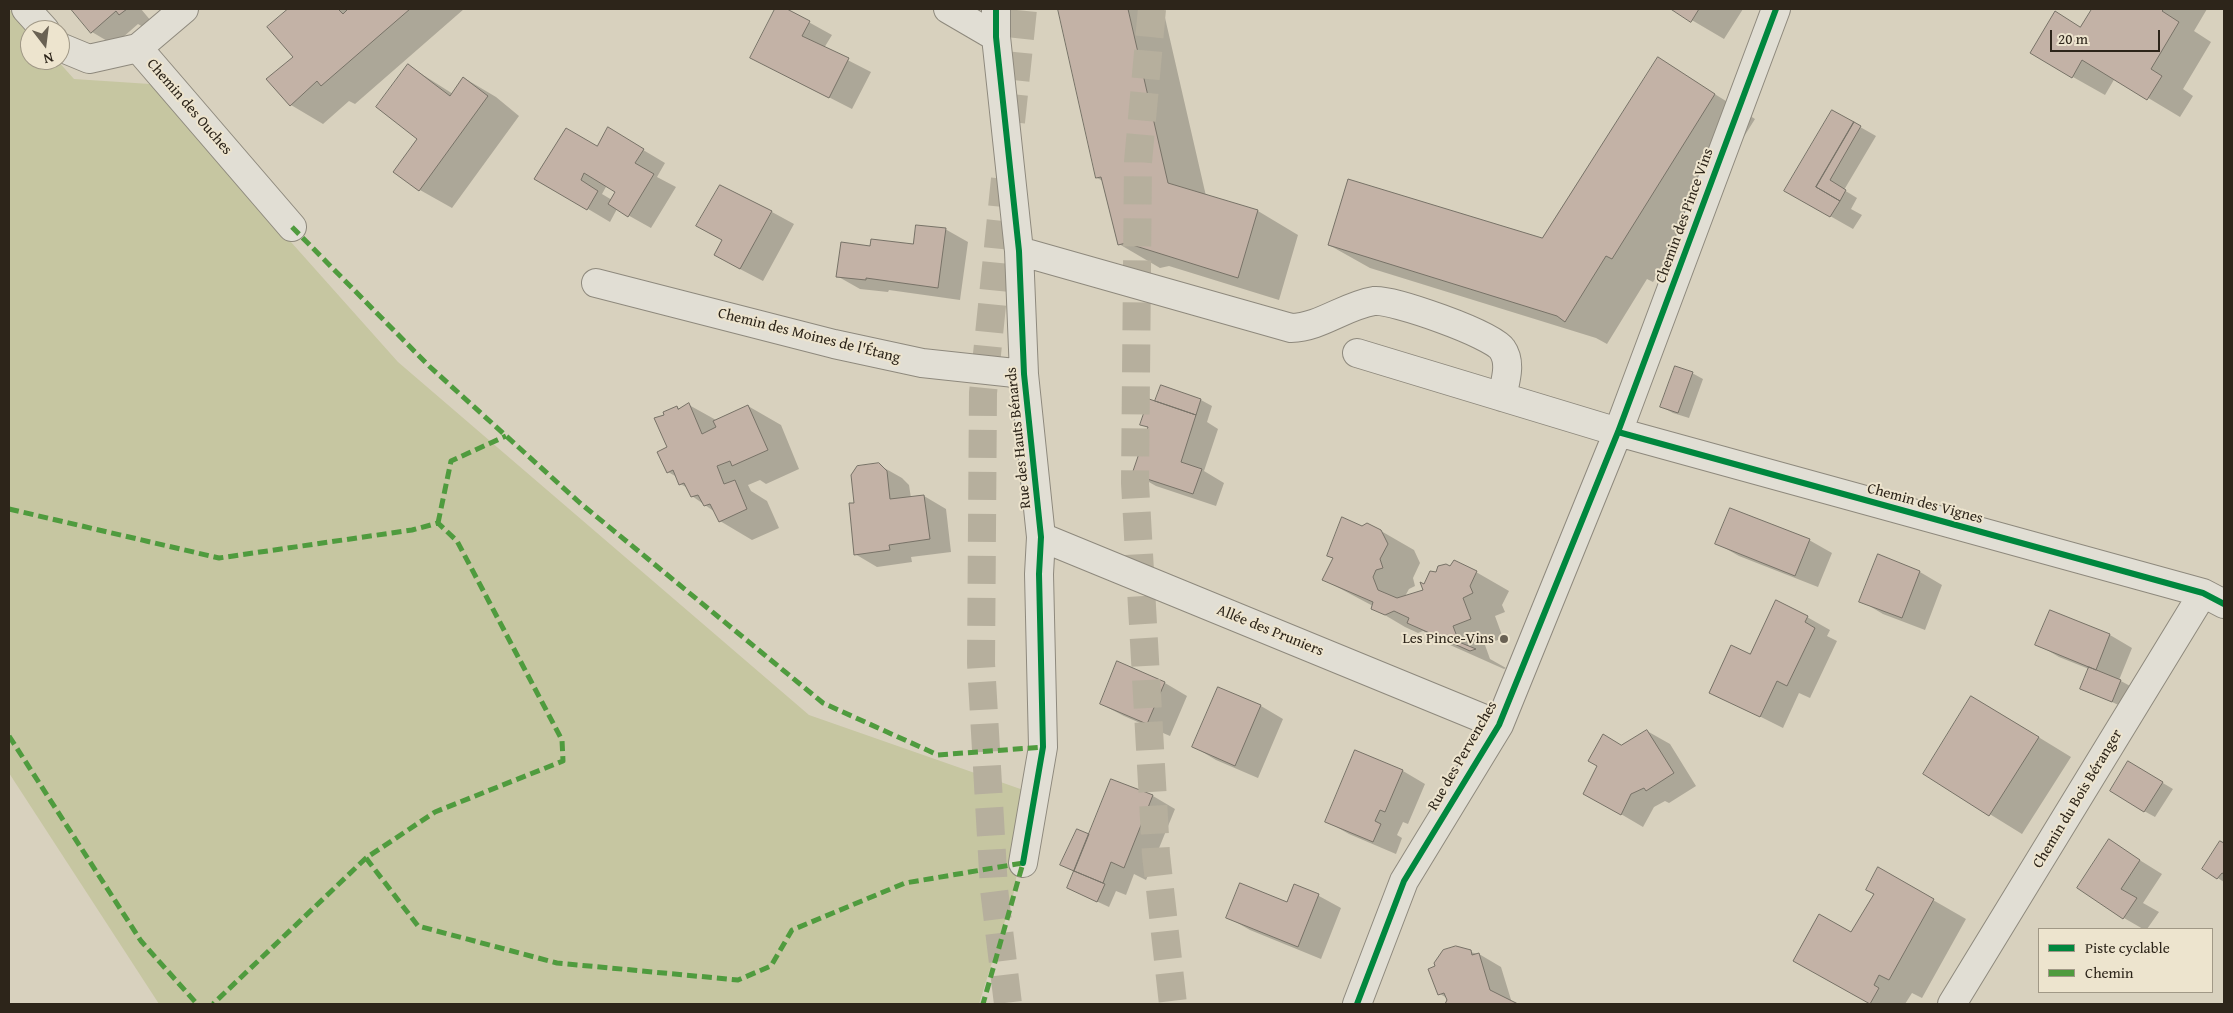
<!DOCTYPE html>
<meta charset="utf-8">
<style>
body{margin:0}
#map{position:relative;width:2233px;height:1013px;overflow:hidden;background:#d8d1be;font-family:"Gentium Book Plus",serif}
canvas{display:block}
.frame{position:absolute;inset:0;border:10px solid #2d251a;pointer-events:none}
.legend{position:absolute;left:2038px;top:928px;width:175px;height:65px;box-sizing:border-box;background:#ede4ce;border:1px solid #a09886;margin:0;padding:6px 9px;list-style:none;font-size:15px;color:#2d251a}
.legend li{display:flex;align-items:center;gap:10px;height:25px}
.legend b{width:25px;border:1px solid #a09886}
.north{position:absolute;left:20px;top:20px;width:50px;height:50px;box-sizing:border-box;background:#ede4ce;border:1px solid #a09886;border-radius:50%;rotate:165deg;font-size:14px;font-weight:700;line-height:20px;text-align:center;color:#2d251a}
.north::after{content:'';display:block;margin:auto;width:18px;height:22px;background:#696153;clip-path:polygon(50% 0,100% 100%,50% 72%,0 100%)}
.scale{position:absolute;left:2050px;top:30px;width:110px;height:22px;box-sizing:border-box;border:2px solid #2d251a;border-top:0;padding-left:6px;font-size:15px;line-height:18px;white-space:nowrap;color:#2d251a;-webkit-text-stroke:4px #ede4ce;paint-order:stroke}
</style>
<div id="map">
<canvas width="2233" height="1013"></canvas>
<div class="frame"></div>
<ul class="legend">
<li><b style="height:6px;background:#00873e"></b>Piste cyclable</li>
<li><b style="height:6px;background:#4f9b3e"></b>Chemin</li>
</ul>
<div class="north">N</div>
<div class="scale">20 m</div>
</div>
<script>
const context = document.querySelector('canvas').getContext('2d');
context.lineJoin = 'round';
function fillPath(path, color) { context.fillStyle = color; context.fill(path, 'evenodd'); }
function trace(path, color, width, dash) { context.strokeStyle = color; context.lineWidth = width; context.lineCap = dash ? 'butt' : 'round'; context.setLineDash(dash || []); context.stroke(path); }
function write(font, color, halo, rows, align = 'center') {
  context.font = font + ' "Gentium Book Plus",serif'; context.lineWidth = 4; context.setLineDash([]); context.textBaseline = 'middle'; context.strokeStyle = halo; context.fillStyle = color; for (const [text, x, y, turn = 0] of rows) {
    context.save(); context.translate(x, y); context.rotate((+turn || 0) * Math.PI / 180); context.textAlign = isNaN(turn) ? turn : align; if (halo) context.strokeText(text, 0, 0); context.fillText(text, 0, 0); context.restore();
  }
}
const green = new Path2D(`
 M9,9L30,30V60H57L74,79L150,84L398,362L809,715L1029,792L1014,892L979,1004H159L9,773Z`);
const shadow = new Path2D(`
 M73,9H141L151,21L143,27L138,24L114,45L92,32Z
 M290,9H464L355,104L349,101L323,124L291,105L294,57L269,27Z
 M776,9H785L832,35L824,48L871,72L852,109L752,58Z
 M1059,9H1163L1206,196L1258,211L1298,235L1279,300L1169,266L1160,268L1119,244L1103,181L1097,178Z
 M1673,9H1743L1724,39Z
 M2093,9H2207L2194,31L2211,42L2183,89L2193,96L2180,117L2115,78L2105,95L2073,77L2081,28Z
 M1658,59L1755,119L1653,282L1647,279L1607,344L1596,338L1370,268L1329,245L1542,240Z
 M409,66L453,94L464,78L496,97L519,116L452,208L420,190L419,139Z
 M1832,111L1876,136L1844,190L1857,198L1851,209L1862,215L1853,229L1786,191Z
 M608,129L665,163L657,177L676,187L651,228L617,209L610,222L536,178L597,148ZM607,185L617,191L612,200L602,194Z
 M772,212L794,224L763,281L738,268Z
 M945,229L968,242L960,300L889,290L888,292L860,289L837,276L871,247L914,245Z
 M1692,373L1703,379L1689,418L1673,413L1662,407Z
 M1201,400L1212,406L1207,422L1218,429L1204,471L1224,483L1216,506L1156,486L1133,473L1149,428L1141,424L1162,404L1157,401Z
 M689,405L716,420L748,406L781,425L799,469L766,484L760,480L748,485L751,491L767,501L779,528L752,540L720,521L715,512L692,496L688,488L680,484L677,477L668,472L669,448L665,416L677,407L680,409Z
 M879,465L902,478L909,485L911,498L924,496L946,509L951,552L911,557L912,562L877,567L855,554V504Z
 M1362,527L1381,531L1414,550L1420,563L1413,578L1415,586L1409,589L1404,598L1424,591L1425,586L1437,574L1451,568L1476,572L1509,591L1502,605L1505,612L1495,616L1503,638L1485,645L1490,659L1506,668L1504,669L1441,641L1423,631L1418,633L1405,627L1373,608V606L1324,580L1334,559L1328,556Z
 M1809,540L1832,553L1818,587L1739,556L1716,543Z
 M1878,556L1920,572L1942,585L1925,630L1883,614L1861,601Z
 M1807,617L1830,630L1827,636L1837,641L1810,698L1799,693L1783,728L1711,692L1751,655Z
 M2110,635L2132,648L2119,680L2132,687L2123,707L2081,688L2089,669L2059,657L2037,644Z
 M1165,683L1187,696L1170,736L1124,716L1101,704Z
 M1218,688L1261,706L1283,719L1258,778L1216,760L1194,747Z
 M2004,716L2071,757L2022,834L1925,774Z
 M1647,731L1670,744L1696,786L1669,803L1665,801L1654,807L1643,827L1585,793L1621,746Z
 M1355,751L1403,771L1425,784L1408,824L1403,822L1397,835L1402,838L1396,854L1349,834L1326,821Z
 M2129,763L2173,789L2155,817L2144,811Z
 M1112,780L1153,796L1175,809L1146,880L1134,874L1126,895L1116,891L1109,907L1068,888L1075,872L1062,865L1090,836Z
 M2109,841L2162,874L2143,903L2159,912L2147,929H2143L2124,918L2078,888Z
 M2221,842L2224,844V882L2204,869Z
 M1295,886L1319,896L1341,908L1321,959L1250,930L1227,917L1288,904Z
 M1933,900L1966,919L1922,998L1912,993L1905,1004H1871L1827,980L1852,933Z
 M1470,952L1479,954L1501,967L1512,1003L1515,1004H1446L1447,998L1440,994Z`);
const building = new Path2D(`
 M71,9H127L119,15L116,11L91,33Z
 M288,9H338L343,14L348,9H410L321,86L317,81L290,106L266,79L293,57L267,27Z
 M775,9H787L810,21L802,36L849,58L829,98L750,58Z
 M1058,9H1128L1168,183L1258,210L1238,278L1126,243L1118,245L1101,177L1096,178Z
 M1671,9H1699L1691,22Z
 M2092,9H2164L2162,11L2179,22L2151,69L2162,76L2147,100L2082,60L2072,78L2030,53L2055,11L2080,27Z
 M1658,57L1715,94L1612,259L1606,256L1565,322L1557,316L1328,245L1348,179L1542,238Z
 M408,64L450,96L463,77L488,96L419,191L393,172L417,139L376,107Z
 M1832,110L1854,122L1816,187L1840,201L1830,217L1784,191Z
 M1854,122L1861,126L1830,180L1846,190L1840,201L1816,187Z
 M608,127L644,149L635,163L654,174L628,217L608,204L615,192L584,173L581,180L598,191L587,210L534,179L566,128L597,146Z
 M720,185L772,211L740,269L714,255L722,240L696,226Z
 M916,225L946,228L938,288L866,278V280L836,277L841,242L870,246L871,239L913,244Z
 M1675,366L1693,372L1678,413L1660,407Z
 M1161,385L1201,399L1196,415L1155,401Z
 M1149,399L1196,415L1181,462L1202,469L1193,494L1132,474L1148,427L1140,425Z
 M689,403L702,434L716,427L713,421L748,405L768,450L732,466L730,461L717,466L724,484L735,480L747,509L719,522L710,504L704,506L698,495L691,497L684,483L679,485L673,470L667,473L657,452L667,447L654,418L664,415L663,412L677,406L678,409Z
 M879,463L887,471L890,499L924,495L930,539L889,545L890,550L854,555L849,503H854L851,475L857,466Z
 M1730,508L1810,539L1795,576L1715,544Z
 M1342,517L1362,526L1367,523L1381,530L1388,544L1380,559L1383,568L1376,570L1373,577L1378,590L1397,598L1423,590L1420,582L1424,584L1430,571L1436,572L1438,566L1446,564L1450,566L1454,560L1477,571L1470,586L1473,593L1463,598L1471,619L1453,626L1459,642L1476,649L1470,651L1407,623L1409,618L1394,611L1385,615L1371,609L1373,602L1322,580L1333,558L1327,556Z
 M1878,554L1920,571L1902,618L1859,602Z
 M1776,600L1808,616L1805,622L1815,628L1787,686L1777,681L1760,717L1709,693L1731,645L1750,654Z
 M2050,610L2110,634L2096,670L2035,645Z
 M1117,661L1165,682L1147,724L1100,704Z
 M2089,667L2121,680L2112,702L2080,689Z
 M1218,687L1261,705L1235,766L1192,747Z
 M1971,696L2039,737L1989,816L1923,774Z
 M1647,730L1674,773L1646,791L1644,788L1631,794L1621,815L1583,794L1597,766L1588,761L1603,734L1621,745Z
 M1355,750L1403,770L1385,812L1380,810L1375,821L1381,824L1373,842L1325,822Z
 M2128,761L2163,782L2144,812L2110,791Z
 M1111,779L1153,795L1124,868L1111,862L1103,883L1074,871Z
 M1077,829L1089,834L1074,871L1060,865Z
 M2109,839L2140,860L2121,889L2137,898L2123,919L2077,888Z
 M2220,841L2224,843V874L2222,873L2217,879L2202,869Z
 M1878,867L1934,899L1889,980L1879,975L1874,985L1879,988L1870,1004L1793,961L1819,914L1851,932L1874,894L1866,890Z
 M1074,871L1105,884L1097,902L1067,888Z
 M1240,883L1287,902L1294,884L1319,894L1298,947L1226,918Z
 M1456,946L1471,950L1472,955L1479,953L1490,990L1518,1004H1445L1447,1000L1444,993L1438,995L1428,969L1435,966L1434,963L1443,950Z`);
const highwayTunnel = new Path2D(`
 M1152,9L1138,162L1135,483L1156,854L1173,1004
 M1011,122L1023,9
 M1005,179L983,393L981,663L994,889L1008,1004`);
const minor = new Path2D(`
 M26,9L45,30
 M948,9L996,37
 M996,9V37L1019,251L1024,374L1041,537L1039,574L1043,747L1023,863
 M60,47L89,59L138,48L184,9
 M138,48L292,227
 M1019,251L1291,328C1321,327 1344,306 1374,301C1392,299 1492,334 1502,349C1512,363 1505,382 1502,397
 M596,283L834,344L922,363L1024,374
 M1357,353L1618,432L2203,593L2224,604
 M1041,537L1499,725
 M1357,1004L1404,881L1499,725L1618,432L1776,9
 M1952,1004L2203,593`);
const quiet = new Path2D(`
 M292,227L429,366L580,503L823,703L938,755L1043,747
 M9,509L219,558L412,530L438,523L457,541L562,740L563,761L435,812L366,858L213,1004
 M438,523L451,461L506,436
 M9,736L141,941L197,1004
 M366,858L418,926L557,963L738,980L771,966L792,930L905,883L1023,863L983,1004`);
const cycleway = new Path2D(`
 M996,9V37L1019,251L1024,374L1041,537L1039,574L1043,747L1023,863
 M1618,432L2203,593L2224,604
 M1357,1004L1404,881L1499,725L1618,432L1776,9`);
const markers = [
 [1504,639,5,"#696153"]
];
const streetNames = [
 ["Chemin des Ouches",189,107,49],
 ["Chemin des Pince Vins",1685,216,-70],
 ["Chemin des Moines de l'Étang",809,336,14],
 ["Rue des Hauts Bénards",1019,438,-96],
 ["Chemin des Vignes",1925,504,15],
 ["Allée des Pruniers",1270,631,22],
 ["Rue des Pervenches",1463,756,-60],
 ["Chemin du Bois Béranger",2078,799,-59]
];
const poiNames = [
 ["Les Pince-Vins",1494,639]
];
fillPath(green, '#c6c6a1');
fillPath(shadow, '#0003');
fillPath(building, '#c3b2a6');
trace(building, '#777267', 1);
trace(highwayTunnel, '#b6af9d', 28, [28, 14]);
trace(minor, '#8e897d', 30);
trace(minor, '#e1ded4', 28);
trace(quiet, '#4f9b3e', 5, [10, 5]);
trace(cycleway, '#00873e', 6);
for (const [x, y, r, color] of markers) { const dot = new Path2D(); dot.arc(x, y, r, 0, 2 * Math.PI); context.fillStyle = color; context.fill(dot); trace(dot, '#ede4ce', 2); }
write('15px', '#2d251a', '#ede4ce', streetNames);
write('15px', '#2d251a', '#ede4ce', poiNames, 'right');
</script>
